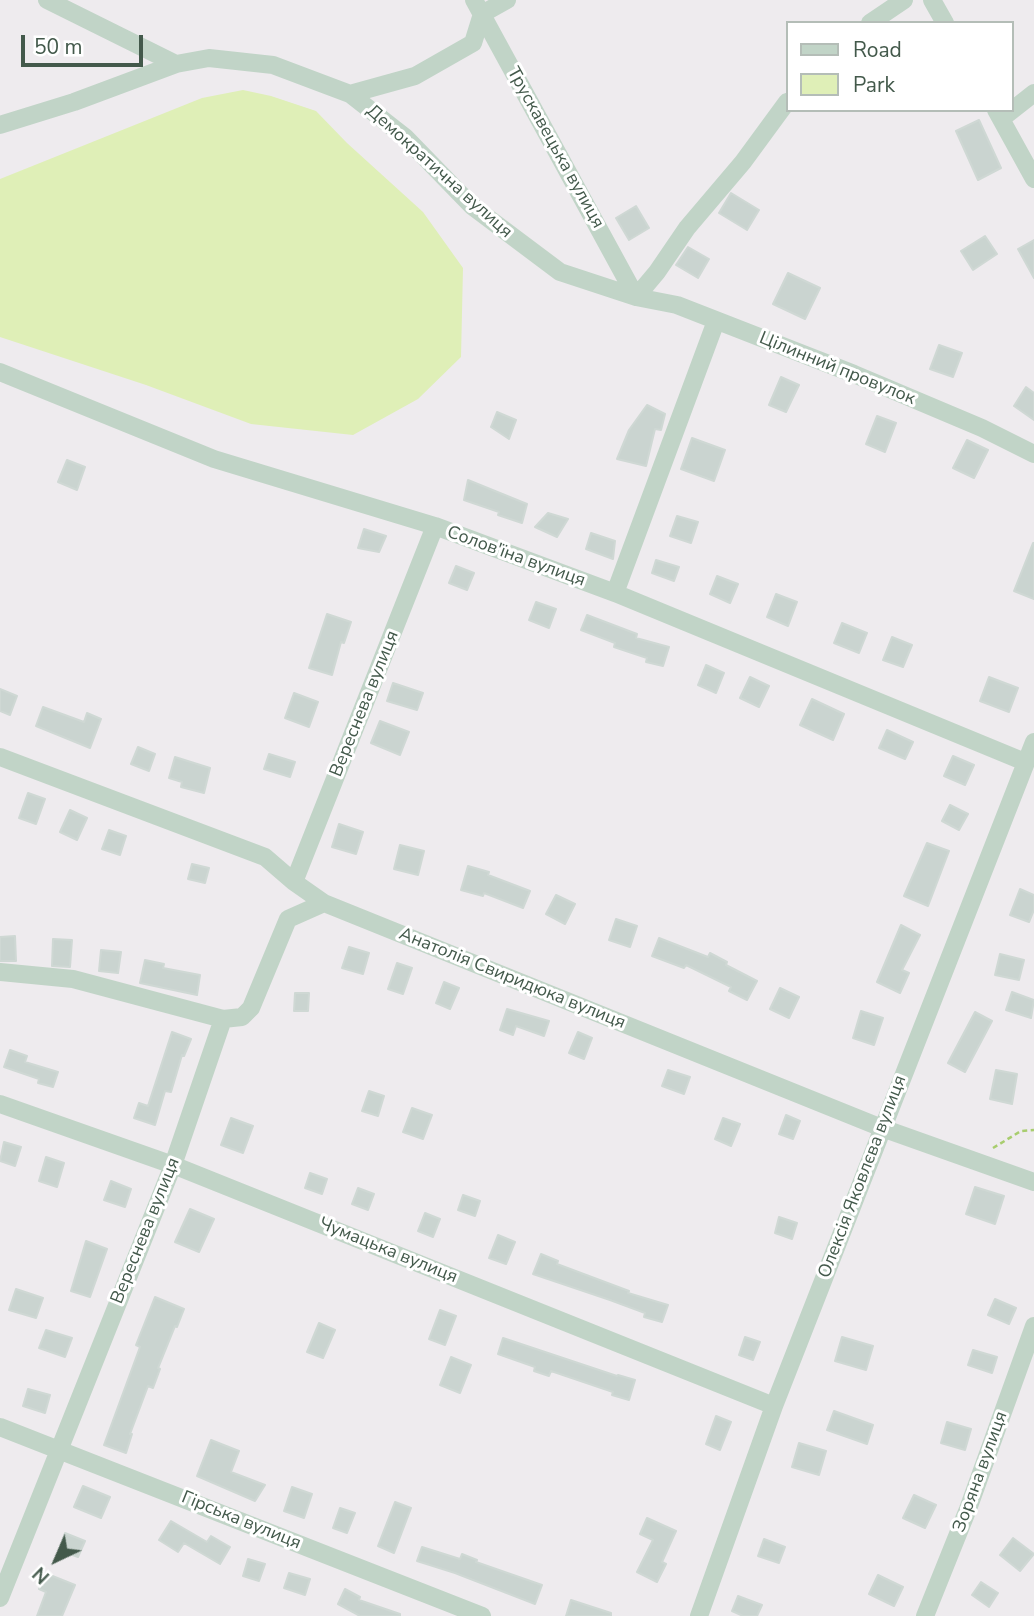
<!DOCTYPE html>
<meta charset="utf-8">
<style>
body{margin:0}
#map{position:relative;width:1034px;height:1616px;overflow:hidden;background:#eeebee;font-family:"Nunito Sans",sans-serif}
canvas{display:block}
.legend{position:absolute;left:786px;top:21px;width:228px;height:91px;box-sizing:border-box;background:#fff;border:2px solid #b4bdb7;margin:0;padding:9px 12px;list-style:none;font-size:21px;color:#43594b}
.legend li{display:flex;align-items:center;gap:14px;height:35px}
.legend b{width:35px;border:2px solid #b4bdb7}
.north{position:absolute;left:21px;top:1525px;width:70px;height:70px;-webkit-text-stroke:5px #fff;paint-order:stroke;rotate:224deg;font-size:19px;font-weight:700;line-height:28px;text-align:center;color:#43594b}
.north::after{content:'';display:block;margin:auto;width:24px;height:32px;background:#43594b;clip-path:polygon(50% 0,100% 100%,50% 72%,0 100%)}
.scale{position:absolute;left:21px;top:35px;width:122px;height:32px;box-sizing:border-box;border:4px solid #43594b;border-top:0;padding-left:9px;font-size:21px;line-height:24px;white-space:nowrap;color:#43594b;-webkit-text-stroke:5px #fff;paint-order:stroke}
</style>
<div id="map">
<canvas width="1034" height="1616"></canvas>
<ul class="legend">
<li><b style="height:9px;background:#c1d4c7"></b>Road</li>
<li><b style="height:19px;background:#dfefb7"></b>Park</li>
</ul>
<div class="north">N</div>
<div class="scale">50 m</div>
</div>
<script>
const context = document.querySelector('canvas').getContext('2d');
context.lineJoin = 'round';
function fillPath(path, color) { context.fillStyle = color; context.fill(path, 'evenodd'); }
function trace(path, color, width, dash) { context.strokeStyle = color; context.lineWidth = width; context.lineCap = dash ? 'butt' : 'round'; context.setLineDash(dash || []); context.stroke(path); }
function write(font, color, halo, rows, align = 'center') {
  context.font = font + ' "Nunito Sans",sans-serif'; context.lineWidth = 6; context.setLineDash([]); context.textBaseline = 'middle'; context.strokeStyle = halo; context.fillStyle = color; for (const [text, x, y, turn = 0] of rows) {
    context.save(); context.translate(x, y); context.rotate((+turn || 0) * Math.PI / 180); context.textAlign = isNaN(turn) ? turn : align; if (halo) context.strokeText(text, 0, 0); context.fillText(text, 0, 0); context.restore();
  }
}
const green = new Path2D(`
 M243,90L271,96L316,111L347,143L423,212L463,268L461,357L418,399L353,435L251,424L146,385L0,337V179L202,98Z`);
const building = new Path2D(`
 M979,120L1001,168L978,180L956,131Z
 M731,193L759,210L747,230L719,213Z
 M636,206L649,228L629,240L616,218Z
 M985,236L997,254L973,270L961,251Z
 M1034,240V278L1018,249Z
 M688,247L709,259L698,278L676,265Z
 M788,273L820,288L805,319L773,304Z
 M939,345L962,353L953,377L930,369Z
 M781,377L799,385L786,412L769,405Z
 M1026,387L1034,393V420L1014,406Z
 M647,405L665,414L661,430L655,429L646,466L617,459L629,430Z
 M497,412L516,420L509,439L491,427Z
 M877,416L896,423L885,452L866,444Z
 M692,438L725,450L714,481L681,469Z
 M967,440L988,450L974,478L953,468Z
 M67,460L85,467L77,490L58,482Z
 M468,480L527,504L522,523L498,515L499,512L464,500Z
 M548,513L568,519L557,537L535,527Z
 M677,516L698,522L691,543L670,536Z
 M364,529L386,536L379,552L358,548Z
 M591,533L615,541L613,559L586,549Z
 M1033,543H1034V599L1014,591Z
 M656,560L679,567L674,581L652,573Z
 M456,566L474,573L467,590L449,583Z
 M717,576L738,584L730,603L710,594Z
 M776,594L797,602L788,626L767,617Z
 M536,602L556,609L549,628L529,620Z
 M327,614L351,622L344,643L341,642L332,675L309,668Z
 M587,615L637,634L636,638L669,647L663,666L646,662L647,658L614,647L615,643L581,630Z
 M842,623L867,633L859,653L834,643Z
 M892,637L912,645L903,667L883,660Z
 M706,665L724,673L716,693L698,685Z
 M750,677L769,686L759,707L740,698Z
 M989,677L1018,688L1009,712L980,701Z
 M393,683L423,693L417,710L387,701Z
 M0,689L17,696L10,715L0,711Z
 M294,693L318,702L309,727L285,718Z
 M812,699L844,714L833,740L800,725Z
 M43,707L84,722L87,713L101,719L90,748L36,726Z
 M380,721L409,732L400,755L371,743Z
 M887,730L913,742L905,759L879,748Z
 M138,747L155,754L149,771L131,764Z
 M269,754L295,762L290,777L264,769Z
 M953,756L974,765L965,785L944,776Z
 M175,757L210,768L204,793L181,787L182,782L169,778Z
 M28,793L45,799L36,824L19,818Z
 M950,805L968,814L959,830L942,821Z
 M70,810L87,818L77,840L60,832Z
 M339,824L363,832L356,854L332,847Z
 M109,830L126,836L120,855L102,849Z
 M927,843L949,851L928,906L904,896Z
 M400,845L424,851L418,875L394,869Z
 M192,864L209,868L205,883L188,879Z
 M468,866L489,872L488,875L530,891L523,908L484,893L483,896L461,890Z
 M1020,889L1034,895V910L1029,922L1010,915Z
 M556,895L575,904L565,924L546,914Z
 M616,919L637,926L630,947L609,940Z
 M901,925L920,935L902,970L909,973L900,993L877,982Z
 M15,936L16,961H0V937Z
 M659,938L708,957L710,953L727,962L726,965L757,981L747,1000L729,991L731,987L686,965L684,968L652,956Z
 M53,939L72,940L70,967L52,966Z
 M349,947L369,953L363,974L342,968Z
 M101,950L121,952L118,973L99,971Z
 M1000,954L1024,960L1019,980L995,975Z
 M145,960L164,964L163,968L200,975L197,995L140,983Z
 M397,963L412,968L403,994L388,989Z
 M444,982L459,988L450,1009L436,1003Z
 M780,988L799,997L789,1018L770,1009Z
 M1012,992L1034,1000L1031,1018L1006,1010Z
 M295,993H309L308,1011H294Z
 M507,1009L549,1021L544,1036L516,1026L513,1035L500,1030Z
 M861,1011L883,1018L874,1045L853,1038Z
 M975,1012L992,1021L965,1072L948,1063Z
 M172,1032L191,1039L184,1056L182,1055L171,1092L165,1091L155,1125L134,1118L139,1103L148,1106Z
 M578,1032L592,1038L584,1059L569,1053Z
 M10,1050L27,1056L25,1062L58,1072L53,1087L38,1083L39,1079L4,1067Z
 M668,1070L690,1077L684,1094L662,1086Z
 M996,1070L1017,1074L1012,1104L990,1099Z
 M369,1091L384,1096L378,1116L362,1111Z
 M412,1108L432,1115L423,1139L403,1132Z
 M786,1115L800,1121L793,1139L779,1134Z
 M231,1118L253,1126L243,1153L221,1145Z
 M723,1118L740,1124L731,1146L715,1139Z
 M4,1142L21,1147L15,1166L0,1161Z
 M46,1157L64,1163L57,1187L39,1181Z
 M310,1173L327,1179L322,1194L305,1188Z
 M111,1181L131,1189L125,1207L104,1200Z
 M975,1187L1004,1196L995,1224L966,1214Z
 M358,1188L374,1194L368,1210L352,1204Z
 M463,1195L480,1201L475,1216L458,1210Z
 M190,1209L214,1219L199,1252L175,1242Z
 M425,1213L440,1219L433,1237L418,1231Z
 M779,1217L797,1223L792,1239L775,1233Z
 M498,1235L515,1242L506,1264L489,1258Z
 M86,1241L107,1249L90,1297L71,1291Z
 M541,1254L558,1261L557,1264L629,1291L628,1293L668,1305L662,1322L644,1317L645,1313L610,1300L533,1274Z
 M16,1289L43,1298L36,1318L9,1310Z
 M155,1297L184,1309L177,1327L175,1326L158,1368L160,1369L153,1388L148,1386L130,1434H132L126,1453L104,1445L140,1347L136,1345Z
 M995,1299L1016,1308L1009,1324L988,1315Z
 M440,1310L456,1316L445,1345L429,1339Z
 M319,1323L335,1330L323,1358L307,1352Z
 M46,1330L72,1338L65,1357L39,1348Z
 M745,1337L760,1342L753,1360L739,1355Z
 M842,1337L873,1346L866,1370L835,1361Z
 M503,1338L617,1376L618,1375L635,1380L629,1400L612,1395L613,1392L551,1371L549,1376L534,1371L535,1367L498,1354Z
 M973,1350L997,1357L992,1373L968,1365Z
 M451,1357L471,1365L460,1393L440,1385Z
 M28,1389L50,1395L45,1413L23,1406Z
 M834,1411L873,1425L867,1444L827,1430Z
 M716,1416L731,1422L720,1450L706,1444Z
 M947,1422L971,1429L965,1450L941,1443Z
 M211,1440L239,1451L231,1472L265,1485L255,1501L197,1476Z
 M799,1443L826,1451L819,1475L792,1467Z
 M83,1486L110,1497L101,1518L74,1507Z
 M292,1487L312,1494L304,1518L284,1511Z
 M914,1495L936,1505L925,1528L903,1518Z
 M395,1502L411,1508L394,1553L378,1546Z
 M340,1508L355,1513L347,1533L333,1528Z
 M647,1518L676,1531L662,1562L666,1564L657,1582L637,1572L653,1540L640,1534Z
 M171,1521L207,1542L211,1536L230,1547L220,1564L184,1543L178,1552L159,1540Z
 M65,1533L85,1541L78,1557L59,1550Z
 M1013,1538L1034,1554L1020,1571L1000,1555Z
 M764,1539L785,1547L779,1563L758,1556Z
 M422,1547L460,1559L462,1554L477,1560L476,1562L542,1585L535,1604L455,1573L417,1561Z
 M248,1559L265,1564L259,1581L243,1576Z
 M45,1573L75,1585L62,1616H37L46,1592L39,1589Z
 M289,1573L310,1579L305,1595L284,1588Z
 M878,1575L903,1587L894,1606L869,1594Z
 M981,1582L998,1593L989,1607L972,1595Z
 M345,1589L360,1597L359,1600L400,1614V1616H360L338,1604Z
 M738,1596L762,1605L757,1616H743L732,1611Z
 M571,1600L611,1613V1616H566Z`);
const path = new Path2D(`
 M993,1148L1021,1131L1034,1130`);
const minor = new Path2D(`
 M47,0L176,64
 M474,0L636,297
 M932,0L945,23
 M870,23L904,0
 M350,94L415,76L473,43L482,14L507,0
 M996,110L1034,179
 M1001,119L1034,93
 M0,125L74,102L176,64L209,58L273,65L350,94L405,137L472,206L560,272L636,297L677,305L854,374L982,428L1034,454
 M636,297L657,272L687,228L743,162L787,102
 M0,372L214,459L435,526L615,593L1025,762
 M615,593L716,321
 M0,757L265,857L294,882L324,903L882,1128L1034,1182
 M294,882L435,526
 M0,972L73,979L223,1019
 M0,1104L173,1165L774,1406
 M0,1427L482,1616
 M0,1598L173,1165L223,1019L242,1017L251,1008L288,919L324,903
 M699,1616L774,1406L1034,742
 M925,1616L968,1509L1034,1326`);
const streetNames = [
 ["Трускавецька вулиця",555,148,61],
 ["Демократична вулиця",439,172,42],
 ["Цілинний провулок",837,369,22],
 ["Солов'їна вулиця",516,557,20],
 ["Вереснева вулиця",365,704,-68],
 ["Анатолія Свиридюка вулиця",512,979,22],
 ["Олексія Яковлєва вулиця",863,1177,-69],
 ["Вереснева вулиця",146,1231,-68],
 ["Чумацька вулиця",388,1251,22],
 ["Зоряна вулиця",981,1472,-70],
 ["Гірська вулиця",241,1521,22]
];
fillPath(green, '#dfefb7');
fillPath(building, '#cad4d0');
trace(building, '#cfd8d4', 2);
trace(path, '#a8cd6e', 2.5, [5, 3.5]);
trace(minor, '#c1d4c7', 18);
write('18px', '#43594b', '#fff', streetNames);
</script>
